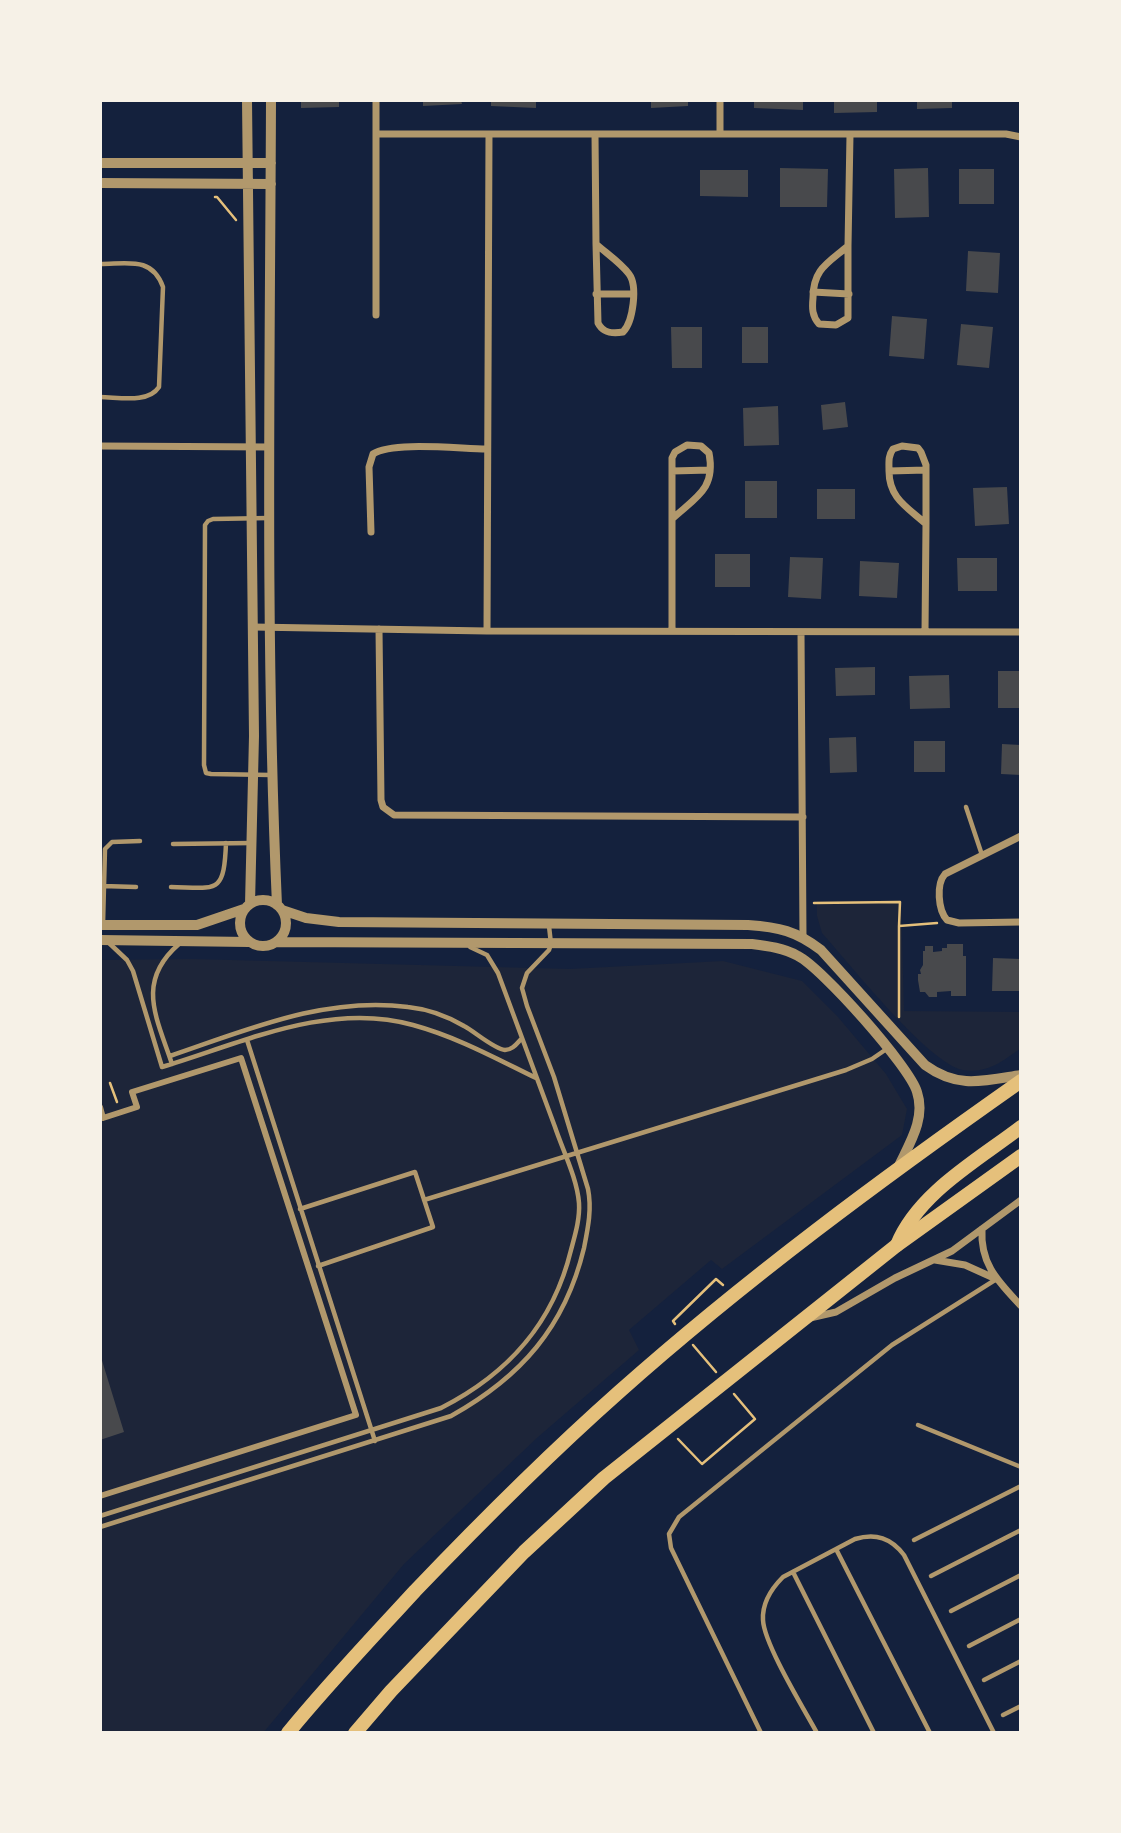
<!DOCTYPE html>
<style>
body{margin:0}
#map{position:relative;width:1121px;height:1833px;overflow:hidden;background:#14213d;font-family:"Alegreya Sans",sans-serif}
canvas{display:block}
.frame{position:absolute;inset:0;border:102px solid #f6f1e7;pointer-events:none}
</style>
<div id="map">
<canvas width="1121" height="1833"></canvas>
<div class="frame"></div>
</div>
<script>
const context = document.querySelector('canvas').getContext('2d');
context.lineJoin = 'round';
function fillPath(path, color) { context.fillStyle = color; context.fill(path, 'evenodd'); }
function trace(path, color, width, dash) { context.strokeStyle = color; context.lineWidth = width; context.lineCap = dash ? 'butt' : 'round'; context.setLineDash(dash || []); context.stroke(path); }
const green = new Path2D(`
 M901,900L904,1011L1021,1012V1048C1003,1061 987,1074 963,1070C929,1064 848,962 822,933L817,916V901Z
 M193,959L570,969L723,961L802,981L838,1017L886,1074L907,1109L902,1135L722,1269L711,1260L629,1330L639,1350L538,1437L404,1564L263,1733H100V960Z`);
const building = new Path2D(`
 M301,100H339V107L301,108Z
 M423,100H461L462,104L423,106Z
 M491,100H536V108L491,106Z
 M651,100H688V106L651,108Z
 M754,100H803V110L754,108Z
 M834,100H877V112L834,113Z
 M917,100H952V108L917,109Z
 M780,168L828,169L827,207H780Z
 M928,168L929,217L895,218L894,169Z
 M959,169H994V204H959Z
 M700,170H748V197L700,196Z
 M968,251L1000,253L998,293L966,291Z
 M892,316L927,319L924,359L889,356Z
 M961,324L993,327L989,368L957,365Z
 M671,327H702V368H672Z
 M742,327H768V363H742Z
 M845,402L848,427L823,430L821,405Z
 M778,406L779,445L744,446L743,408Z
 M745,481H777V518H745Z
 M1007,487L1009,524L975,526L973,488Z
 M817,489H855V519H817Z
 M715,554H750V587H715Z
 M790,557L823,558L821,599L788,597Z
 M957,558H997V591H958Z
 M860,561L899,563L897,598L859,596Z
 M875,667V695L836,696L835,668Z
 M998,671H1021V708H998Z
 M949,675L950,708L910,709L909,676Z
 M856,737L857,772L830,773L829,738Z
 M914,741H945V772H914Z
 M1002,744L1021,745V775L1001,774Z
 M947,944H963V956H966V996H951V991L937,992V997H929L925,992H920L918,980V974H921L920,970L923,965V951H925V946H933V952L942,951V948H947Z
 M993,958L1021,959V991H992Z
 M100,1354L124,1432L100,1440Z`);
const path = new Path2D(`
 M215,197H217L236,220
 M814,903L900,902L899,926L937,923
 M899,1017V926
 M110,1083L117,1102
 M675,1324L673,1321L716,1279L723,1285
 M693,1345L716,1372
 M678,1439L702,1464L755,1419L734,1394`);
const service = new Path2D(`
 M100,264C127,264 152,256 163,287L159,387C148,404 118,397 100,397
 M269,518L213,519L208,521L205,525L204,765L206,773L211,774L271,775
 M966,807L982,855
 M173,844L252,843
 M103,886L136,887
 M171,887C217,888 224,895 226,843
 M103,924L105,849L112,842L140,841
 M109,943L127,960L133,971L162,1067C242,1043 329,1001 413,1025C457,1037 495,1058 536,1078
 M247,1040L375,1441
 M170,1056C247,1030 325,996 408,1007C427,1009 447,1016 464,1026C474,1031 494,1049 505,1050C513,1050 517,1043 522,1038
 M172,1064C157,1018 135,982 179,944
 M424,1200L846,1070L872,1059L888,1048
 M300,1209L415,1172L433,1227L318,1266
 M918,1425L1021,1467
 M100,1516L441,1408C508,1374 553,1324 571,1250C575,1235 580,1219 579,1203C577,1178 563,1151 555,1127C536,1076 517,1024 498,973L487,955L470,947
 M100,1527L451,1416C521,1377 565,1327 584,1248C588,1228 592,1209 588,1189L554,1077L527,1006L522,988L527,973L549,950L551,944L549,926
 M914,1540L1021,1486
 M836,1549L930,1733
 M793,1572L874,1733
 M931,1576L1021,1530
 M951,1611L1021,1575
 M969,1646L1021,1619
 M984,1680L1021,1661
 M1003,1715L1021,1706
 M761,1733L671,1548L669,1534L679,1517L892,1345L995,1280
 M817,1733C804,1709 764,1644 763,1620C762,1603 771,1589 783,1577L855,1539C876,1533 891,1538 904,1555L994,1733`);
const pedestrian = new Path2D(`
 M100,1107L103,1118L137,1107L132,1092L241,1058L356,1415L100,1496`);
const minor = new Path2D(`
 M720,100V134
 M376,134H1006L1021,137
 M595,134L596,244
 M596,244C606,253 621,263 629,274C638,286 633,322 623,332C612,334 603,333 598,323Z
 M848,246V318L836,325L819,324C812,316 812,308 813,298C813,269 828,263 848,246Z
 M848,246L850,135
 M813,292L849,294
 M596,294H632
 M376,315V100
 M687,445L701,446L709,453C716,489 696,497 672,519V458L675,452Z
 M100,446L270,447
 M902,446L918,448L921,452L926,465V524C907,507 889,498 889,471C889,462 888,456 893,449Z
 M672,471L710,470
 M889,471L926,470
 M371,532L369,467L373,454C392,441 461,449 486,449
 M253,627L487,631L1021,632
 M379,629L381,800L383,807L394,815L803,817
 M487,631L489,134
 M672,631V519
 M801,632L803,937
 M925,632L926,524
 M1021,836L945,874C936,884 938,910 947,920L959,923L1021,922
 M982,1229C980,1265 999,1282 1021,1306
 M935,1260L965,1265L996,1279
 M810,1318L836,1312L895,1278L952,1251L1021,1200`);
const tertiary = new Path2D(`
 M247,100L254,736L250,904
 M271,100C270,368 265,637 277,905
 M100,163H271
 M100,183L271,184
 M240 923a23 23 0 1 1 46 0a23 23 0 1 1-46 0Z
 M282,910L306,918L339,922L748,925C779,927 796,931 821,950L925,1065C958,1089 983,1081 1021,1075
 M100,925H197L244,909
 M100,940L249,942
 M276,942L752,944C768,946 784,948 798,956C822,968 910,1067 917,1092C926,1119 909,1144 898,1168`);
const primary = new Path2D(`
 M288,1733C328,1684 372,1638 415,1591C481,1522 548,1455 619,1392C746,1279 883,1178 1021,1081
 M355,1733L391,1691L524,1552L604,1478L897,1245L1021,1156`);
const trunk = new Path2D(`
 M897,1245C918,1193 978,1160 1021,1127`);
fillPath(green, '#1d2539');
fillPath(building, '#48494c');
trace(path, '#e5c07b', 2.5);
trace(service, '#b1986c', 4.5);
trace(pedestrian, '#b1986c', 6);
trace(minor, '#b1986c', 7);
trace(tertiary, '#b1986c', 10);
trace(primary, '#e5c07b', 14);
trace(trunk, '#e5c07b', 14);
</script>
